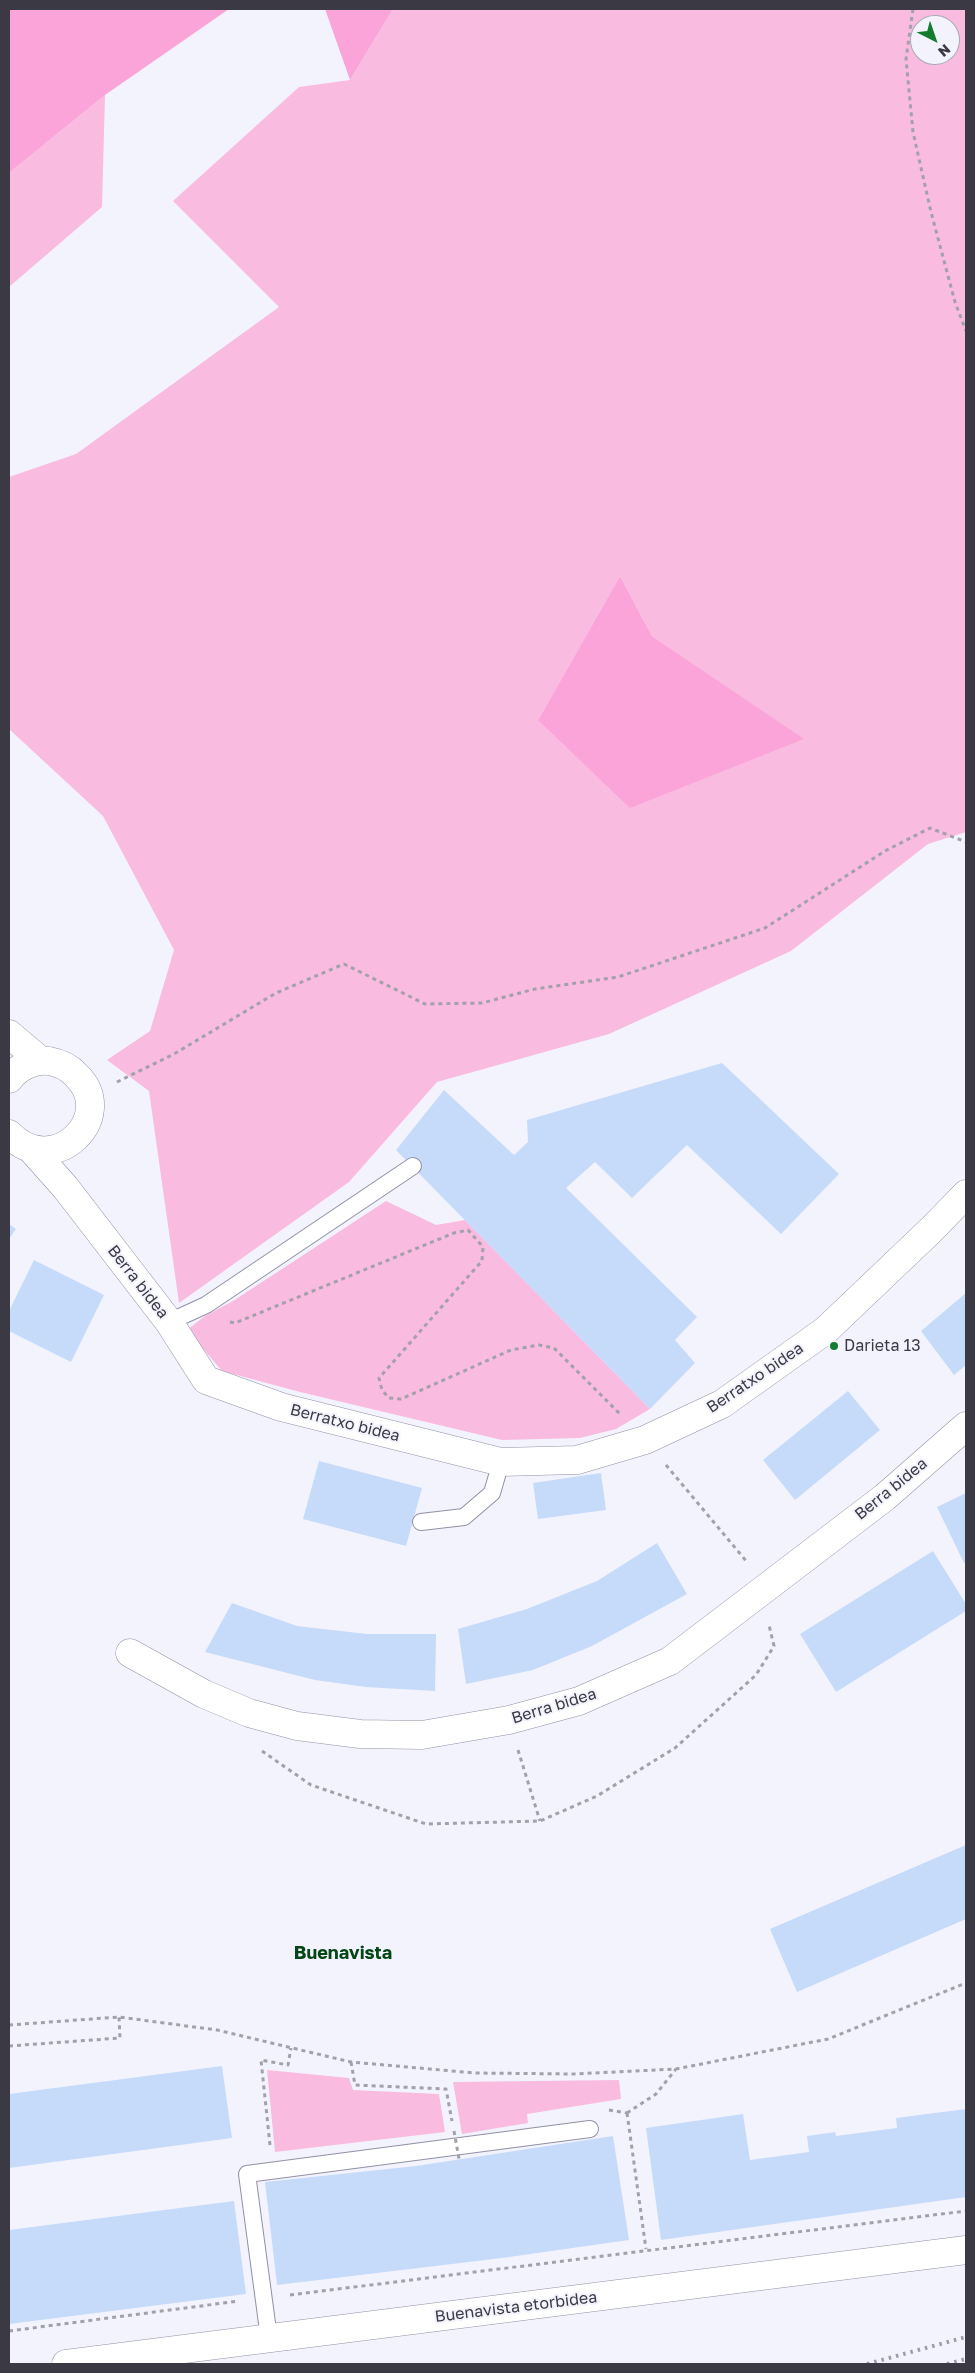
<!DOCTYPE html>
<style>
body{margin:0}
#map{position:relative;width:975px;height:2373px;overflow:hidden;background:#f3f3fd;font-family:"Golos Text",sans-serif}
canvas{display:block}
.frame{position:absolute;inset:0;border:10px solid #3b3a44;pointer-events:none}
.north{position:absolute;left:910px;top:15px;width:50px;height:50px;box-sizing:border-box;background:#f3f3fd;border:1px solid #a9a9b3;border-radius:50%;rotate:139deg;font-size:14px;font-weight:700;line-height:20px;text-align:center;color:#3b3a44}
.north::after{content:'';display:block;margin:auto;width:18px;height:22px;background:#157b2e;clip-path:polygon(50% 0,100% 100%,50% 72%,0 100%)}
</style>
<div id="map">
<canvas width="975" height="2373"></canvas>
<div class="frame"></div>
<div class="north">N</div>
</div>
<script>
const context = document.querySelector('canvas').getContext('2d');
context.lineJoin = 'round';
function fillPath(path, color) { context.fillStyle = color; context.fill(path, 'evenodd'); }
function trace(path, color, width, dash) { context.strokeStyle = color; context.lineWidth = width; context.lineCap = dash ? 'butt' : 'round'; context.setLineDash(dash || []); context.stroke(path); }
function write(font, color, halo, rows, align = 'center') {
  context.font = font + ' "Golos Text",sans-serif'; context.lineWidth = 4; context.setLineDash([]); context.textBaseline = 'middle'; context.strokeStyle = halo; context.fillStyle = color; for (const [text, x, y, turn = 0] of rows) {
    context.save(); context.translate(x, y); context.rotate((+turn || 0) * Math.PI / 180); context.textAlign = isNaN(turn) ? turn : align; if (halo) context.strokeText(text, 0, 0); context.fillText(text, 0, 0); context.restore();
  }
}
const green = new Path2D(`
 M393,9H966V832L928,844L791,951L609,1034L437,1082L349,1182L179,1303L149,1091L107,1060L150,1031L174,950L103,816L9,729V477L76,454L279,307L173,201L299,87L350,80ZM920,25H950V55H920ZM620,576L652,636L803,739L538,720Z
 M105,95L102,207L9,287V173Z
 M386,1201L436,1225L465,1220L650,1409L616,1429L580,1438L502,1440L300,1392L222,1371L187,1330L205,1316L233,1301Z
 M267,2070L349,2078L353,2090L439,2094L445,2132L275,2152Z
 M619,2080L621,2099L527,2114L528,2123L462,2134L453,2082Z`);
const forest = new Path2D(`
 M9,9H229L105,95L9,173Z
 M325,9H393L350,80Z
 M620,576L652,636L804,739L630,808L538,720Z`);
const building = new Path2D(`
 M722,1063L839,1174L781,1234L687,1145L632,1198L595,1162L566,1188L697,1317L675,1340L695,1363L650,1409L396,1150L444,1090L514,1155L528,1142L527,1120Z
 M9,1224L16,1229L9,1239Z
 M34,1260L104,1295L71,1362L9,1331V1311Z
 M966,1293V1365L954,1375L921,1331Z
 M848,1391L880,1430L795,1500L763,1460Z
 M319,1461L422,1488L406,1546L303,1519Z
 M601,1473L606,1510L538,1519L533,1483Z
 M966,1493V1562L964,1563L937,1507Z
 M657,1543L687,1594L592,1646L533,1670L466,1684L458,1629L527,1609L597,1581Z
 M933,1551L966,1604V1611L836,1692L800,1634Z
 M232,1603L297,1626L367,1634H436L435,1691L366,1687L315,1680L205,1652Z
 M966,1845V1919L797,1992L770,1929Z
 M222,2066L232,2138L9,2168V2094Z
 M966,2109V2197L661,2240L646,2128L743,2114L750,2160L809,2152L807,2136L835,2132L836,2136L897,2128L896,2118Z
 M613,2136L629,2240L502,2258L277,2285L265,2182L416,2166Z
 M234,2201L246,2294L9,2324V2230Z`);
const path = new Path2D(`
 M913,9L906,59L913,132L931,212L955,302L966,331
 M117,1082L174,1054L276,993L344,964L425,1004L482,1003L535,989L618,977L765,928L885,851L930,828L966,842
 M230,1322L235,1323L454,1233L468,1230L483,1247L482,1261L379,1378L382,1390L389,1398L401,1399L511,1350L539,1345L554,1348L620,1414
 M666,1465L747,1562
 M518,1750L540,1821
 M262,1751L311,1785L426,1824L540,1821L597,1796L675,1748L756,1675L774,1646L769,1625
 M9,2025L119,2017L217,2030L351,2062L475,2073L573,2074L676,2069L828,2039L966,1983
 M9,2046L120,2038L119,2017
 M351,2062L355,2085L446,2089L452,2121
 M609,2110L627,2113
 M627,2113L646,2249
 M627,2113L656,2094L676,2069
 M270,2145L261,2060L288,2065L291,2048
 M290,2295L966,2211
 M9,2331L239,2301`);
const service = new Path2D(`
 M169,1322L206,1305L413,1166
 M421,1522L464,1517L492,1493L501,1462
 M269,2338L247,2174L590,2129`);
const minor = new Path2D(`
 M9,1034L41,1061
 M9,1079C18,1067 34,1059 49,1061C60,1063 69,1067 76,1075C119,1116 54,1181 9,1134
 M32,1150L65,1187L169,1322L206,1380L281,1407L501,1462L577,1460L645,1440L722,1404L826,1330L932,1229L966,1194
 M130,1653L204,1694L249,1713L297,1726L360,1734L422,1735L509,1720L579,1701L670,1661L885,1497L966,1426`);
const secondary = new Path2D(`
 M66,2364L966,2250`);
const rail = new Path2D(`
 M867,2364L966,2337
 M947,2364L966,2359`);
const pathBridge = new Path2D(`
 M454,2131L459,2159`);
const markers = [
 [834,1346,5,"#157b2e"]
];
const streetNames = [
 ["Berra bidea",138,1282,52],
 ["Berratxo bidea",755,1378,-34],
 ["Berratxo bidea",345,1423,14],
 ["Berra bidea",891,1489,-39],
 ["Berra bidea",554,1706,-17],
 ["Buenavista etorbidea",516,2307,-7]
];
const poiNames = [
 ["Darieta 13",844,1346]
];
const neighbourhoodNames = [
 ["Buenavista",343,1953]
];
fillPath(green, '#fabbe0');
fillPath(forest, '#fba4d9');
fillPath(building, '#c6dbfa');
trace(service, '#9191a7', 18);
trace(minor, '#9191a7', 29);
trace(secondary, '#9191a7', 29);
trace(path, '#a2a1ab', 3, [4, 4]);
trace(service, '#fff', 16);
trace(minor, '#fff', 28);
trace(secondary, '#fff', 28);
trace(rail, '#9d9ca6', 4, [2.5, 5]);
trace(pathBridge, '#a2a1ab', 3, [4, 4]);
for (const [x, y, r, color] of markers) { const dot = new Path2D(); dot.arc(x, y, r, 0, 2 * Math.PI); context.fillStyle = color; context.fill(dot); trace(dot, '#f3f3fd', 2); }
write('16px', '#3b3a44', '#f3f3fd', streetNames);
write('16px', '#3b3a44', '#f3f3fd', poiNames, 'left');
write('bold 18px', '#044615', '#f3f3fd', neighbourhoodNames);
</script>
